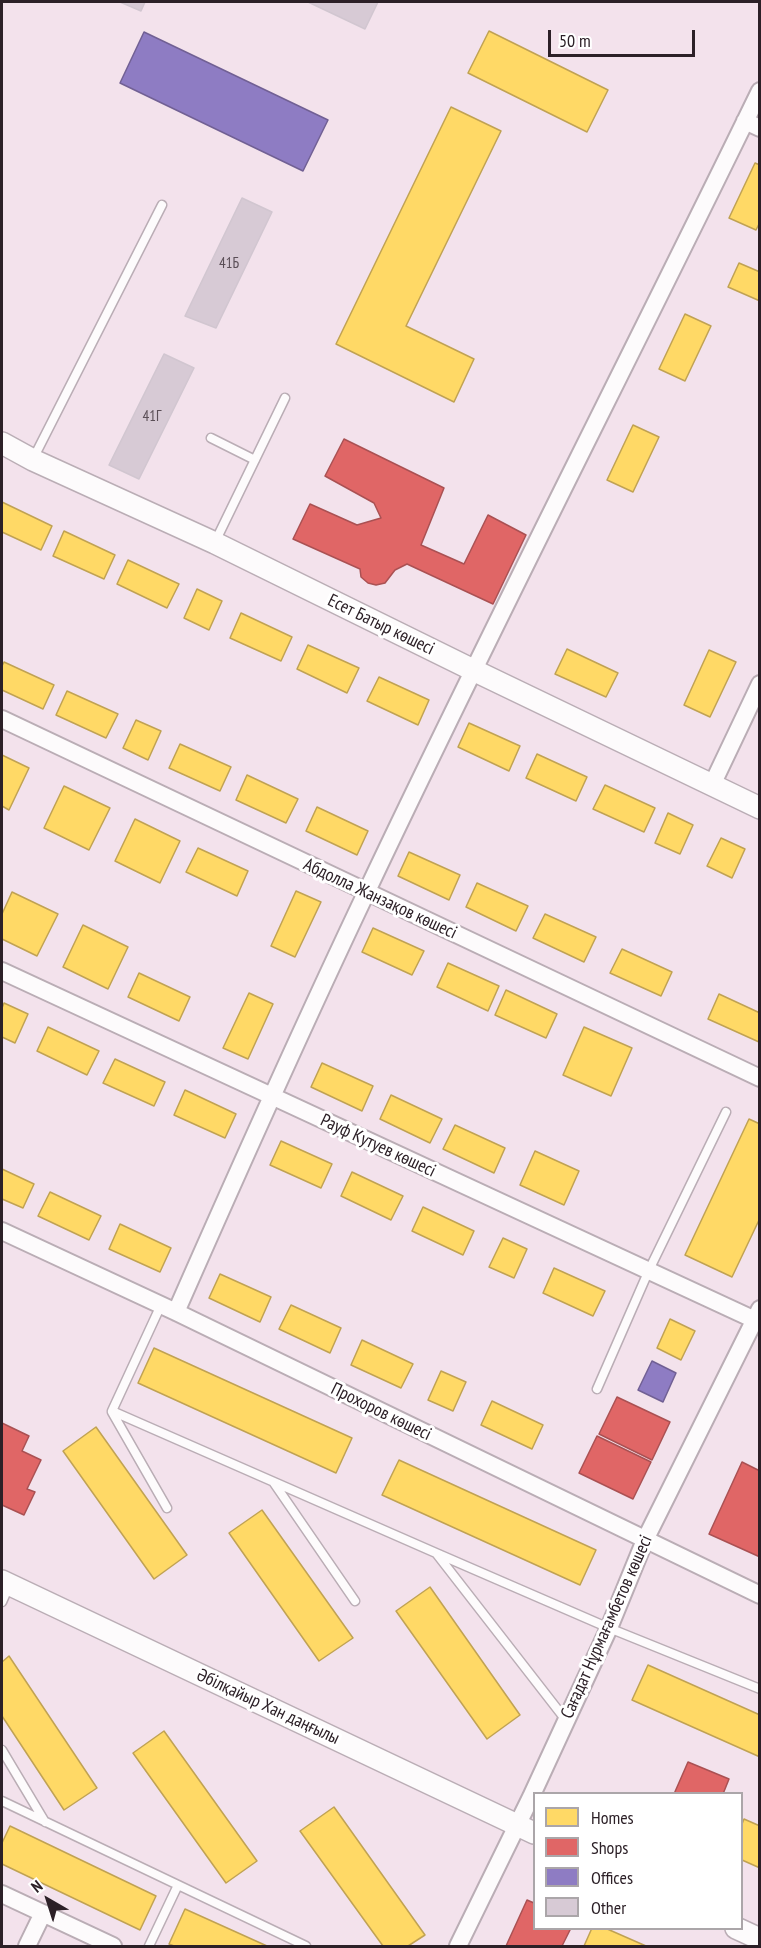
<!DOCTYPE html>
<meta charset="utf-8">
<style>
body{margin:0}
#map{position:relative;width:761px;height:1948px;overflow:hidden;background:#f3e2ec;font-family:"PT Sans Narrow",sans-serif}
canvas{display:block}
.frame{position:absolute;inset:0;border:3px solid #2c2027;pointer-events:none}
.legend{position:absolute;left:533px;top:1792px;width:210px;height:138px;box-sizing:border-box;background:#fff;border:2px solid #aba6a9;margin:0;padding:8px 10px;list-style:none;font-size:18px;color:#2c2027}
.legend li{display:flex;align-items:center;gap:12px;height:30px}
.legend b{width:30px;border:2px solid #aba6a9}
.north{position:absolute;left:18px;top:1870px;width:60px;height:60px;-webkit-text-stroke:4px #fff;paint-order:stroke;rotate:321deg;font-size:16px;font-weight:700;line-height:24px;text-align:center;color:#2c2027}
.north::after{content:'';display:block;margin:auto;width:21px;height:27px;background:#2c2027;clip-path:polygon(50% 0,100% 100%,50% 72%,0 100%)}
.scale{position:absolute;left:548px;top:30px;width:147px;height:27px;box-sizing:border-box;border:3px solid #2c2027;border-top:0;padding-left:8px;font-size:18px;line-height:21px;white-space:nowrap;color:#2c2027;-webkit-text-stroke:4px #fff;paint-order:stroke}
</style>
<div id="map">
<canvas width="761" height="1948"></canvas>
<div class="frame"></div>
<ul class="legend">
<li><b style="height:16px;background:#ffd966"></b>Homes</li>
<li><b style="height:16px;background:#e06666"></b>Shops</li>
<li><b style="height:16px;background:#8e7cc3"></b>Offices</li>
<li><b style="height:16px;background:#d7cad5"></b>Other</li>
</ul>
<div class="north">N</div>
<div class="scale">50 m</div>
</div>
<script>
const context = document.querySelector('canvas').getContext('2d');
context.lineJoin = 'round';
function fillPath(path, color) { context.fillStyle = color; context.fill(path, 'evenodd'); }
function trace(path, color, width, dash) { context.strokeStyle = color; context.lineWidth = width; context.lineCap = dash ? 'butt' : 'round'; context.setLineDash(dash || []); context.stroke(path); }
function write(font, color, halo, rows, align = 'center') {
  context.font = font + ' "PT Sans Narrow",sans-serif'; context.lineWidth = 6; context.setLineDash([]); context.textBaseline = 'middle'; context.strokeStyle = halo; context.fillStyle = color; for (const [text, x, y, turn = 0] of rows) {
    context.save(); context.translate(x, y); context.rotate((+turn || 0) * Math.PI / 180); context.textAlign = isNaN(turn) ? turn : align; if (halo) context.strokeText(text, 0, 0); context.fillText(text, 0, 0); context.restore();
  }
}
const homes = new Path2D(`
 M489,31L608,90L587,132L468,73Z
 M451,107L501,131L406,326L474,359L454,402L336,344Z
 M755,163L760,165V222L756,230L729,218Z
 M739,263L760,272V301L728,287Z
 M685,314L711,326L685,381L659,369Z
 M633,425L659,437L633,492L607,480Z
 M2,502L52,526L41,550L2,532Z
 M64,531L115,555L104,579L53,556Z
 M128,560L179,584L167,608L117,584Z
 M197,589L222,601L209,630L184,618Z
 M241,613L292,637L281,661L230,638Z
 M308,645L359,668L347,693L297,669Z
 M567,649L618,673L606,697L555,674Z
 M709,650L736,662L710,717L684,705Z
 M4,662L54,685L43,709L2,690V666Z
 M379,677L429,700L418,725L367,701Z
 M67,691L118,714L106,738L56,715Z
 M136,720L161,731L148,760L123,748Z
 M469,723L520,746L509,771L458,747Z
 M180,744L231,767L220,791L169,768Z
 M537,754L587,777L576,801L526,778Z
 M2,755L29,768L9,810L2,806Z
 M247,775L298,799L286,823L236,800Z
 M605,785L655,808L644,832L593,809Z
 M64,786L110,808L89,850L44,828Z
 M317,807L368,831L357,855L306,831Z
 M668,813L693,825L680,854L655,843Z
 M135,819L180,841L160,883L115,861Z
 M721,838L745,849L732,878L707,866Z
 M198,848L248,871L237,896L186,872Z
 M409,852L460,875L449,900L398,876Z
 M477,883L528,906L516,931L466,907Z
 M296,891L321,902L295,957L271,946Z
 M12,892L58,914L37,956L2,939V914Z
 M545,914L596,937L584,962L533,938Z
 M83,925L128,947L108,989L63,967Z
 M373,928L424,951L412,975L362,952Z
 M622,949L672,972L661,996L610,973Z
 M448,963L499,986L488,1011L437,987Z
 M139,973L190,997L179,1021L128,997Z
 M506,990L557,1014L546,1038L495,1015Z
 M249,993L273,1004L248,1059L223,1048Z
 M719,994L760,1013L759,1042L708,1019Z
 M4,1003L28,1014L15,1043L2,1037V1008Z
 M48,1027L99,1051L87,1075L37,1051Z
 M584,1027L632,1048L611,1096L563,1075Z
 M115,1059L165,1082L154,1106L103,1083Z
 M322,1063L373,1086L362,1111L311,1087Z
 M185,1090L236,1114L225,1138L174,1115Z
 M391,1095L442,1119L430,1143L380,1119Z
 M749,1119L760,1124V1218L732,1277L685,1255Z
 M455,1125L505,1148L494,1173L443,1149Z
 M281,1141L332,1164L321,1188L270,1165Z
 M535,1151L579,1171L564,1205L520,1185Z
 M2,1169L34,1184L23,1208L2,1199Z
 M352,1172L403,1196L391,1220L341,1196Z
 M50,1192L101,1216L89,1240L38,1216Z
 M423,1207L474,1231L463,1255L412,1231Z
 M120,1224L171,1248L160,1272L109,1249Z
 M503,1238L527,1249L514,1278L489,1267Z
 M554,1268L605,1291L593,1316L543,1293Z
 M220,1274L271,1297L260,1322L209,1298Z
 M291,1305L341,1328L330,1353L279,1329Z
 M670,1319L695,1331L681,1360L657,1348Z
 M362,1340L413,1364L401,1388L351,1365Z
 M154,1348L352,1438L336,1473L138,1383Z
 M441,1371L466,1382L453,1411L428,1400Z
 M492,1401L543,1425L532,1449L481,1425Z
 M96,1427L187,1555L154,1579L63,1451Z
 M399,1460L596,1550L580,1585L382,1495Z
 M262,1510L353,1638L319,1661L229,1533Z
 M430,1587L520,1715L487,1739L396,1611Z
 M9,1656L97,1788L64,1810L2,1716V1662Z
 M648,1665L760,1715V1757L632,1700Z
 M164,1731L257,1861L226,1883L133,1753Z
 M334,1807L425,1935L408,1946H383L300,1831Z
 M744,1819L760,1826V1868L742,1860V1824Z
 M10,1826L156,1896L140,1930L2,1864V1843Z
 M185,1909L267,1946H174L169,1944Z
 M592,1928H605L646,1946H584Z`);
const shops = new Path2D(`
 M344,439L444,488L421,545L464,564L488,515L526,535L493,604L407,564L395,570L385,583L376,585L368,583L361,577L360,569L293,539L310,504L357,525L381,518L374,503L325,476Z
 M617,1397L670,1422L652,1460L599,1434Z
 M2,1423L29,1436L22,1451L41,1460L27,1489L35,1492L24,1515L2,1505Z
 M597,1436L651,1462L633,1499L579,1473Z
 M742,1462L760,1471V1557L709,1534Z
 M688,1762L729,1779L723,1794H674Z
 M527,1900L534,1903V1928H571L562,1946H506Z`);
const offices = new Path2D(`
 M144,32L328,120L303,171L120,83Z
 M652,1361L676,1373L663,1402L638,1390Z`);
const building = new Path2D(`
 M120,2H145L141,11Z
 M308,2H378L365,29Z
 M242,198L272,212L216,328L185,316Z
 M164,354L194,368L139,479L109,465Z`);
const service = new Path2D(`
 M211,438L255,460
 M33,459L162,205
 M215,542L285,398
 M161,1305L112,1411L436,1553L565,1719
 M597,1389L649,1270L726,1112
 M112,1412L167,1508
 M274,1483L355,1601
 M436,1553L609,1628L760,1689
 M2,1602L9,1586
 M2,1750L45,1822
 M2,1801L306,1946
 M149,1946L178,1885`);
const minor = new Path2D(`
 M745,121L760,128
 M2,719L760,1078
 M712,785L760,684
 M2,971L755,1320
 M2,1231L176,1312L760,1595
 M176,1312C238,1171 301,1030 367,891C494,622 630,358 760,91
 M2,1894L113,1946
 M27,1946L43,1913
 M458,1946L531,1797L609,1628L645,1540L760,1309`);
const tertiary = new Path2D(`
 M2,443L33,460L215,543L473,670L760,808
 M2,1581L534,1833
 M736,1928L760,1939`);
const numberNames = [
 ["41Б",229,264],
 ["41Г",152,417]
];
const streetNames = [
 ["Есет Батыр көшесі",381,625,26],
 ["Абдолла Жанзақов көшесі",380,899,25],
 ["Рауф Кутуев көшесі",378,1146,25],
 ["Прохоров көшесі",381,1412,26],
 ["Сағадат Нұрмағамбетов көшесі",607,1627,-66],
 ["Әбілқайыр Хан даңғылы",268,1707,25]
];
fillPath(homes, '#ffd966');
trace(homes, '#c0a253', 1.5);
fillPath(shops, '#e06666');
trace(shops, '#aa5153', 1.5);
fillPath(offices, '#8e7cc3');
trace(offices, '#716094', 1.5);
fillPath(building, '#d7cad5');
trace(building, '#d1c6d0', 1.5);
trace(service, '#baadb5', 11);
trace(minor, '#baadb5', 20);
trace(tertiary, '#baadb5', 24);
trace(service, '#fdfbfc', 8);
trace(minor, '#fdfbfc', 16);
trace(tertiary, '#fdfbfc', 21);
write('15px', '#5a4e56', null, numberNames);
write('18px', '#2c2027', '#fff', streetNames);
</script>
